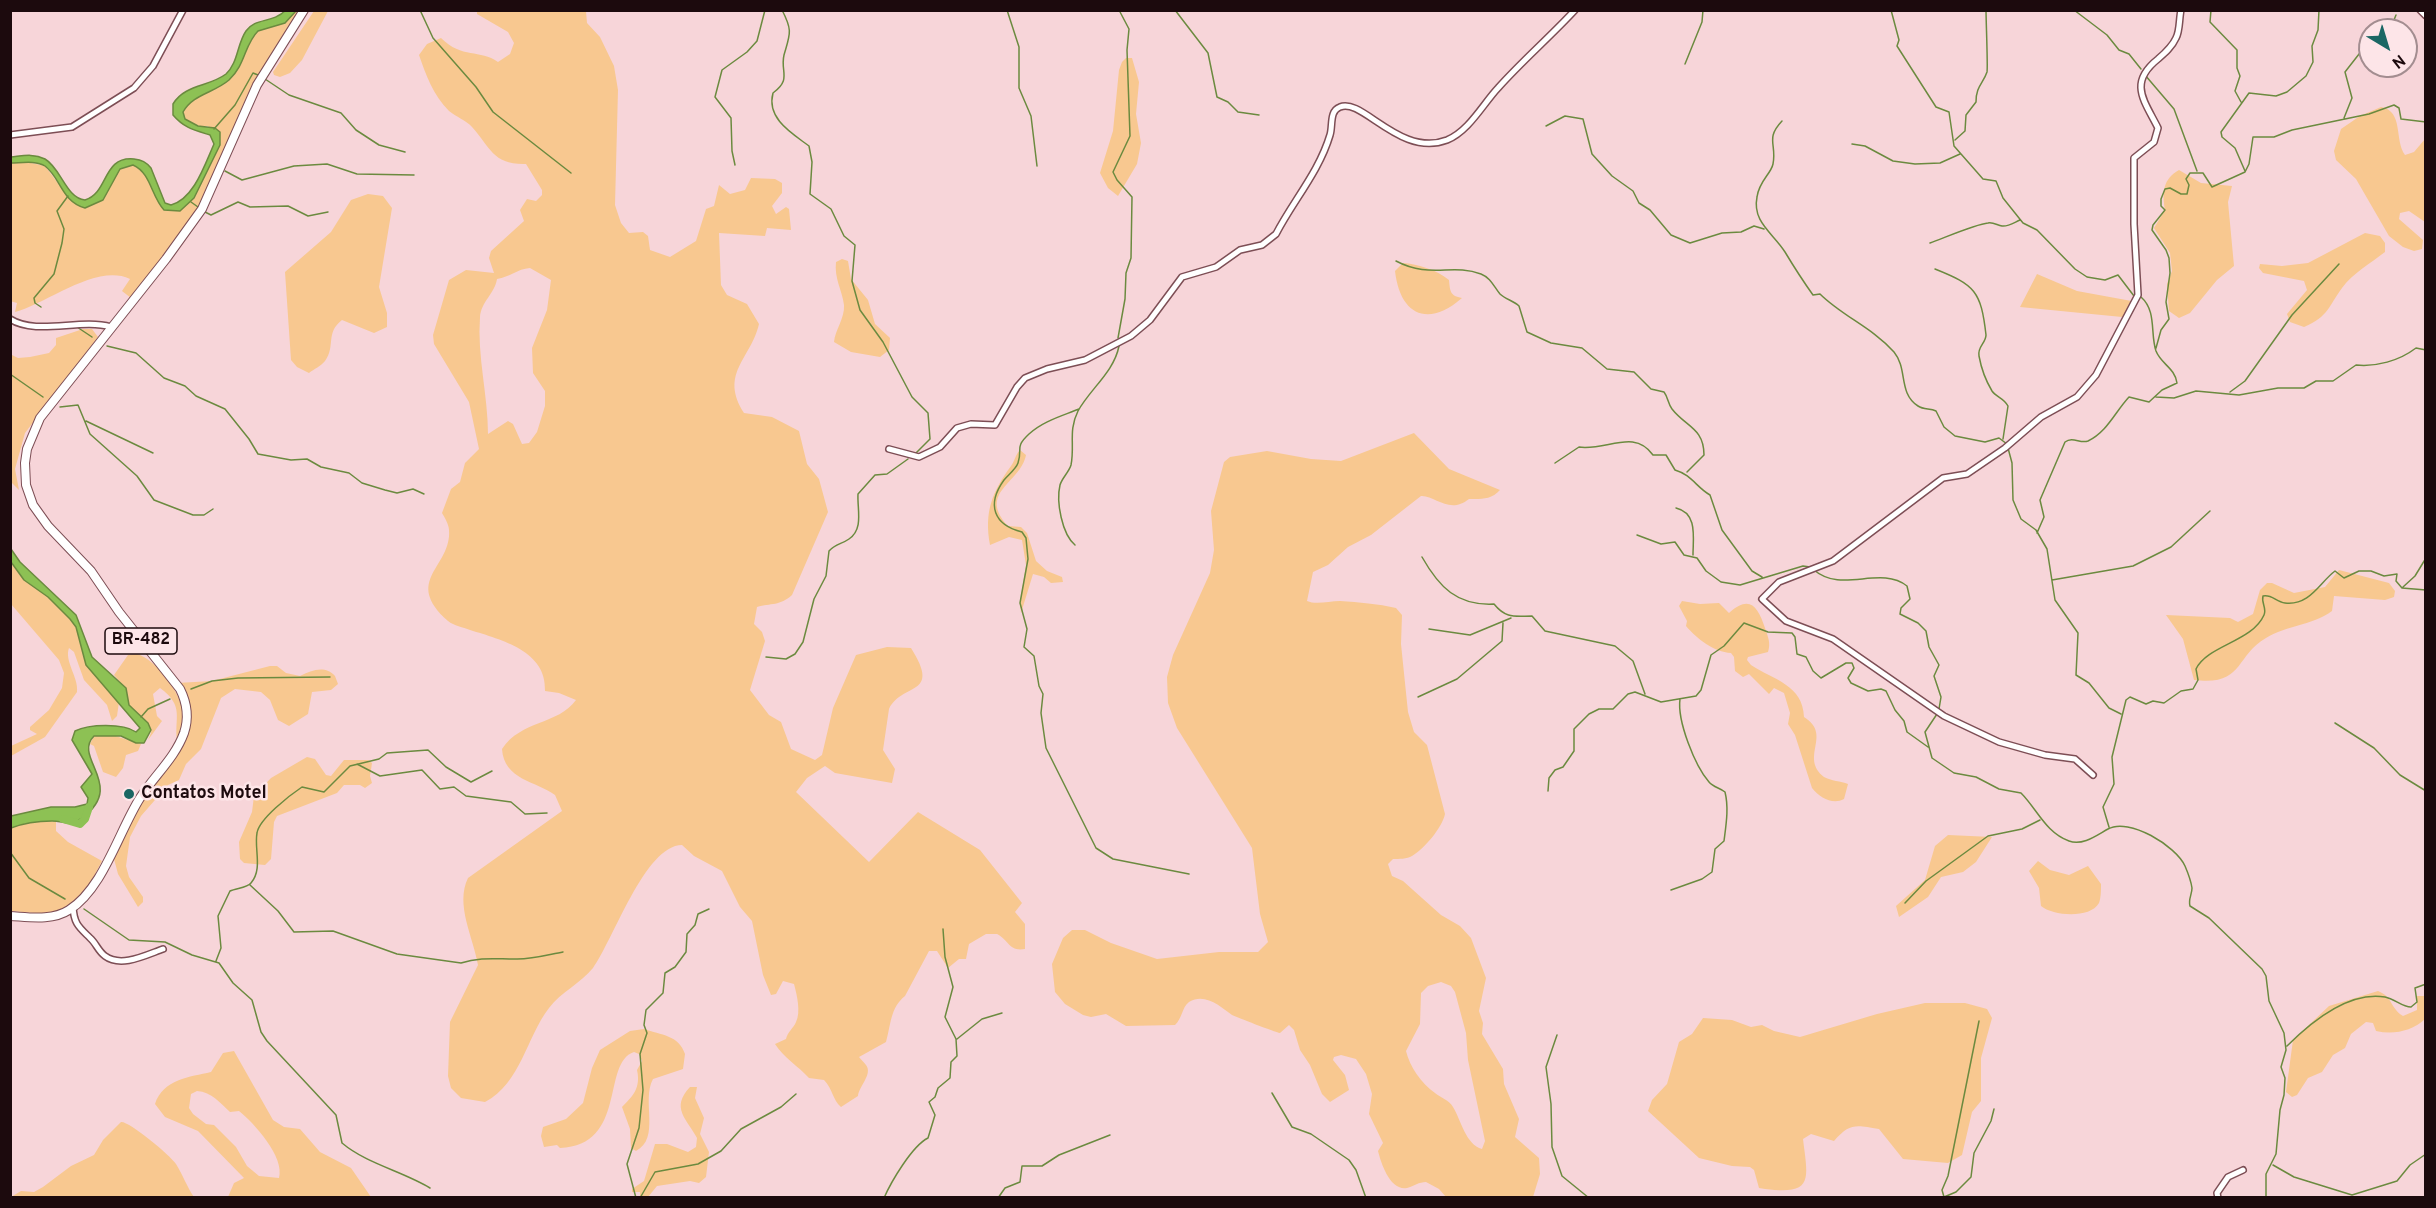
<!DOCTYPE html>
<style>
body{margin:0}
#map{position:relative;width:2436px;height:1208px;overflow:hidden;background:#f7d5d9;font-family:Overpass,sans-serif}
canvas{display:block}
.frame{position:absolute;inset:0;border:12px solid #1c0a0d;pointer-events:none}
.north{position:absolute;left:2358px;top:18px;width:60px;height:60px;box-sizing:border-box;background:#fde5e8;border:2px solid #a38d90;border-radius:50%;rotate:142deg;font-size:16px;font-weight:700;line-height:24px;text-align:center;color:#1c0a0d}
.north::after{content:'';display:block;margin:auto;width:21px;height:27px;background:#1b6764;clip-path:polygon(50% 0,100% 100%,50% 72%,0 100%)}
</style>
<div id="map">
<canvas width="2436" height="1208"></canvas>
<div class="frame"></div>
<div class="north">N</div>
</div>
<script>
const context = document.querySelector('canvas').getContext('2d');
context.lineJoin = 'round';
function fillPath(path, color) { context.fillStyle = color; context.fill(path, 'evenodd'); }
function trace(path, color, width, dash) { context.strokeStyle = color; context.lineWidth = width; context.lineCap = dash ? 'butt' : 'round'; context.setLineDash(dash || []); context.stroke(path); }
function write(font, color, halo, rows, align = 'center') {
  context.font = font + ' Overpass,sans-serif'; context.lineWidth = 5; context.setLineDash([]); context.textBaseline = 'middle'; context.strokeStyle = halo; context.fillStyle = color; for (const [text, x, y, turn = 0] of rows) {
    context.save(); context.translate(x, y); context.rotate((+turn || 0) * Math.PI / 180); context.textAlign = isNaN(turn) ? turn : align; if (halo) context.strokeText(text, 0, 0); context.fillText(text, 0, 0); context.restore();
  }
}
const green = new Path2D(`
 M296,11H303L275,53L206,198L189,226L131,298L122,291L130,279C96,263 47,304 15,312L17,303L10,301V163H31L45,166L60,186L85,208L104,198L120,168L133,165C151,172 152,196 164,210L194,198L220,145L208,126H198L185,119L183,112C193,94 214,93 229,80C245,65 244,45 258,31L285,23Z
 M314,11H328L302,60L290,73L280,77L274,75L273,72Z
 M477,11H586L587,23L600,37L614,66L618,90L615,205L621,223L629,233L643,232L648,236L650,250L670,257L696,241L706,209L714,206L719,185L730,194L745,190L751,178L775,179L782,183V193L772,206L776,214L786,207L789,209L791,230L767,228L765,236L719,233L721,285L727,295L747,304L759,324C751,359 719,373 744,413L772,417L799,431L807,464L819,479L828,512L792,595C780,606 771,603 757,607L754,624L762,632L765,641L750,690L769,715L781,722L791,749L815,760L822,755L833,708L856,655L887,647L911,648C942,697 902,682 889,709L883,750L895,769L892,783L835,773L825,766L807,778L796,792L869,862L918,812L980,850L1022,903L1015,912L1025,924V949C1009,952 1009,940 997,934H986L969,944L966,959H959L948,968L937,951H929L905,996C890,1008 891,1025 886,1042L859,1057C861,1060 864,1062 866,1065C873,1074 859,1086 858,1096L841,1107C832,1099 833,1089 824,1080L809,1078C798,1066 784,1058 775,1044L786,1039C788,1031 793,1029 796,1022C801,1012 797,995 794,984L783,981L776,994L771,995L763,975L752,921L740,907L722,871L694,856L682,845C645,845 613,941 593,968C581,983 561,992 549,1008C526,1038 521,1083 485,1102L461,1098L451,1088L448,1076L450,1022L478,965C473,936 455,905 468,878L562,811L555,795C536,781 504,780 502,749C521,720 558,725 576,700L559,693L545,691C547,651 502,640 470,630C463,627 454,626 448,621C402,580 452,567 449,530C449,525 445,518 442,513L451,489L460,482L465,463L479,449L469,402L434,344L433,335L449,280L466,270L494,273L489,258L491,251L524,221L520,210L527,199L536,201L542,195V190L526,164C493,165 491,148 472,127C466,120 456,117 449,111C433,95 426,75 419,55L427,44L441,38C462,59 480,49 498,62L510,54L514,43L508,32L477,14ZM530,268L551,280L547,310L532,348L533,373L545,391V406L537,432L529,443L522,444L513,424L508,421L488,434C488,395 477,356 480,317C481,302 495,293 497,279C510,277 517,269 530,268Z
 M1126,58H1132L1139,82L1136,114L1141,143L1137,164L1118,196L1108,188L1100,173L1113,131L1119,70L1122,62Z
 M2381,107C2404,111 2394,140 2405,155L2414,152L2425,139V222L2409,211L2400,213L2399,219L2423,240L2422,249L2414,251L2403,247L2389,236L2356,179L2336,160L2334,151L2341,129L2360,116Z
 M2179,170L2201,183L2232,186L2228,202L2234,266L2217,280L2190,313L2179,318L2169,311L2167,284L2172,271L2170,253L2154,228L2165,210C2162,192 2163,179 2179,170Z
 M368,194L383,196L392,208L379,287L387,313V327L374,333L342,320C325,333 336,346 325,361C321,366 314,369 309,373L297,367L291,360L285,272L331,232L351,200Z
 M2365,233L2380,236L2385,243V252C2371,263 2353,273 2342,288C2328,307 2329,316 2304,327L2290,322L2287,314L2307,290L2304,281L2263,273L2259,268L2260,264L2282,266L2308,263Z
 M842,259L848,261L851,279L868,300L875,324L890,338L889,350L880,357L851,352L834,342C835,330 845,318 844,305C842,290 834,278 836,262Z
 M1403,263C1418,264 1437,270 1449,280C1450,291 1450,296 1462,298C1428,328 1400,315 1395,271Z
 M2037,274L2077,291L2137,302L2122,317L2020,307Z
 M83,329H92L98,337L25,433L15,469L19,490L11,482L10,354L18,358L30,357L49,353L56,345V338Z
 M1414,433L1449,469L1500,490C1491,500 1481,499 1469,499C1449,515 1435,495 1421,496L1371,535L1348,547L1328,565L1313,572L1307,601C1316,605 1329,601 1340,601C1359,602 1378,604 1396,608L1402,615L1401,644L1408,712L1414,732L1427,745L1445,814C1442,828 1424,849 1412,856C1407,859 1399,859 1393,859L1388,864L1392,876L1403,881L1441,915L1460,926L1471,938L1486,978L1479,1011L1483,1023L1482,1034L1503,1069L1504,1084L1519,1119L1515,1137L1539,1158L1540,1174L1533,1197H1446L1439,1189L1426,1182C1419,1182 1414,1186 1407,1188C1390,1191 1381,1163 1378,1151L1383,1143L1369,1114L1372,1094L1366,1074L1356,1059L1341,1055L1334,1057L1333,1060L1345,1075L1349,1090L1330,1102L1322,1094L1310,1065L1300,1050L1294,1030L1289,1025L1280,1033C1275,1032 1236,1017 1232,1015C1221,1007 1205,992 1189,1002C1182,1007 1182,1019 1175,1025L1126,1026L1106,1014L1091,1017L1083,1015L1065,1004L1055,992L1052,964L1063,938L1072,930H1085L1111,943L1157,959L1219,952H1258L1268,942L1260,914L1252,848L1177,728L1168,703L1167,677L1173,655L1210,573L1214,550L1211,511L1224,462L1230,457L1267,451L1311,459L1341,461ZM1441,982L1451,986L1455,992L1466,1033L1468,1060L1485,1141L1482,1149C1466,1145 1461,1120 1453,1107C1449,1100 1441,1098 1435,1093C1421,1083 1410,1067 1406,1051L1420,1024L1421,993L1428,986Z
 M1020,450L1026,455C1020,484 977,492 1008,526L1021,527L1027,533L1036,561L1047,571L1062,577L1063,582L1051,583L1044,577L1033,574L1021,613L1020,603L1026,565L1022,540L1009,537L990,545C984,512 992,492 1011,466C1015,461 1015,455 1020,450Z
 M10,562L24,580L48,597L70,619L76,627L86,665L119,702L117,716L112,721L107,705L84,680L74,652L69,648C64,661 79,678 77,692L45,737L11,756V746L37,734L30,730V727L49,710L62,688L64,673L59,660L11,604Z
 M2339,570L2389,583L2395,591L2394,597L2385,600L2334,596L2332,611C2311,626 2287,625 2266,638C2234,657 2244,686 2194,680L2183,639L2166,615L2230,618L2238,622L2253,614L2260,590L2267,583H2272L2294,593L2325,587Z
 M1682,601L1700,604L1719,603L1729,613C1750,594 1758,607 1765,628C1768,637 1771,643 1768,652L1748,657L1747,660L1751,665C1774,680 1803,685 1804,717C1833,735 1799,757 1824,777C1831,781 1841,781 1848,784L1844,799C1833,805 1820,798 1812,788L1795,735L1788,724L1790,713L1784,693L1774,688L1769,694L1749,674L1743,677L1735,671L1734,657L1731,653C1714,652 1697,639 1686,626L1687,621L1679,606Z
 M137,654C155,659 178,689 182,708C184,718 181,730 177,740C174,718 185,706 160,688L153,694L157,716L162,721L148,740L151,733L148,723L129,705L126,689L114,675L128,655Z
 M270,666H277L286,673L300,676C312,670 325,665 335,676L338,684L331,690L312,692L308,714L289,726L278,720L270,700L261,692L235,689L221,698L201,749L186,764L179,780L168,785L141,816L130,837L126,866L129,877L143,897V902L138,907L118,874L113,855L143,801L179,753L188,735L190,720L177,683L212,681Z
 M112,735L141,744L138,751L126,755L123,768L116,777L103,772L94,746L90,744L94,736Z
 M307,757L315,759L326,775L331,776L344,760H368L372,763L370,776L372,783L365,788L360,785H344L337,793L277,816L274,822L271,859L265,865L244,863L240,859L239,842L252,812L254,796L271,778Z
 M51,821L56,822V831L68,842L102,861C75,913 69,917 11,911L10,828L32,822Z
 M1948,835L1992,837L1976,862L1963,872L1941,877L1928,897L1899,917L1896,906L1925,880L1935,846Z
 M2038,861L2050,870L2069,875L2088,866L2101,884C2101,890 2101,898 2099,903C2090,919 2053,916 2041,906L2039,888L2029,871Z
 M2378,991C2393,997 2390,1008 2403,1016L2417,1010V996H2424L2425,1019C2412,1031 2394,1035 2376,1031L2373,1023L2366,1022L2351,1034L2345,1048L2333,1055L2322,1072L2308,1078L2297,1095L2292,1097L2286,1092L2293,1040L2329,1006Z
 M1925,1003H1965L1987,1009L1992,1018L1981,1058V1101L1972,1112L1962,1155L1948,1163L1903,1159L1879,1129C1855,1125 1850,1123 1834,1141L1811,1134L1803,1139C1808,1180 1814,1195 1765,1189L1759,1188L1754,1170L1750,1167L1732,1166L1699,1158L1648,1111L1652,1100L1667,1084L1679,1042L1692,1034L1703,1018L1732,1020L1751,1027L1762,1025L1774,1031L1800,1037L1877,1014Z
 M644,1029C661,1035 679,1035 685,1054L683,1069L653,1079C641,1101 661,1138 636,1151L631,1148L630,1129L622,1107C633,1096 641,1088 637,1070L642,1061L639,1054L634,1052C601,1063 628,1145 560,1148L557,1145L544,1147L541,1136L543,1127L566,1119L583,1103L592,1068L600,1050L630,1031Z
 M234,1051L273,1120L284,1127L300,1129L320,1152L351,1168L371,1197H228L234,1183L244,1178L198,1131L165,1117L155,1104C163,1079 190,1077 211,1072L223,1053ZM197,1091C212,1092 220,1103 230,1112L239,1111C254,1123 285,1157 279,1178L259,1176L247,1166L236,1147L214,1125L206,1124L193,1114L189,1108L191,1094Z
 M690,1087H697L695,1098L704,1118L700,1134L709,1152L706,1177L699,1183L690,1181L657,1186L648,1197H640V1192H632V1189L644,1181L655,1144H667L688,1152L696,1147L697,1138C687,1119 670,1108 690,1087Z
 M121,1122C129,1121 170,1155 176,1164C183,1175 187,1187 194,1197H11L21,1191L34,1192L43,1187L71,1166L94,1155L103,1140Z`);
const water = new Path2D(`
 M286,10L296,11L285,23L258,31C244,45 246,64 229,80C214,93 193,94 183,112L185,119L198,126L215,128L220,132V145L194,198L180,211L164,210C151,196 151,173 133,165L120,169L103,200L85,208C61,201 61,178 45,166C36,160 20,163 11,163V157C22,156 33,153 45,159C61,168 66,198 85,200C109,193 102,156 134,159C142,160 146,162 151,168L165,203L171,205C194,199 205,164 214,144L210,135C194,130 184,128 173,115V104C185,84 209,87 226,74C238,63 237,44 246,31C256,17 272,24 286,10Z
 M11,549L20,562L76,615L92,657L126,688L129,705L148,723L151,730L144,743H136L121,736H94C72,758 127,785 82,818C70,827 64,821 52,821C38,821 24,823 11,828V816L51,807H75L87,804L88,798L81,787L92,774L72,740L75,731C89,724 123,723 136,732L140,728L86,665L76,627L70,619L48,597L24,580L11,562Z`);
const stream = new Path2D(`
 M420,10L433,38L476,87L493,112L571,173
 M782,10C793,31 790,34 784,55C780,72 792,79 773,93C766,119 793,134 809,146L812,162L810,194L831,209L844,236L855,245L852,281L860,310L883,342L912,397L928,413L930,439L915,454
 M1007,10L1019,47V88L1031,116L1037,166
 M1175,10L1208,53L1217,97L1228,102L1238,112L1259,115
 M1891,10L1899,40L1897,46L1936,107L1949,112L1954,146L1983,179L1996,181L2003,198L2023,223L2037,230L2075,269L2087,277L2105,280L2118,275L2134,296
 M2074,10L2107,35L2119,50L2129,54L2141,69
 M2211,10L2210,22L2237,50V68L2240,76L2235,91L2241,102
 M2385,30L2392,25L2396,15
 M1685,64L1702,22L1703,10
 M2145,75L2174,109L2197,171
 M265,79L289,95L341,113L356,130L379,145L405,152
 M2344,118L2352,98L2345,72L2370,40
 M1782,121C1765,139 1777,144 1773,164C1771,174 1759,181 1757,197C1752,222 1773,233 1785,252C1794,267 1803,281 1813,295L1820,294C1842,316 1873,328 1894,352C1908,369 1898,393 1918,406C1924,410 1930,408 1936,411L1944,427L1955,436L1985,442L1999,438L2007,444
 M1546,126L1565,116L1583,119L1592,154L1612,176L1633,191L1639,203L1650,210L1671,235L1690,243L1722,233L1741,232L1754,226L1764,229
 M214,129L235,105L253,73L258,75
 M1955,140L1965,131L1966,115L1976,102C1976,86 1983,84 1987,72C1988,67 1986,21 1986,10
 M1852,144L1865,146L1893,161L1915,164L1940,163L1960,154
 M735,165L732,151L731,118L715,97L722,70L747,52L757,41L765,10
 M225,171L242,180L294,166L327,164L357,174L414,175
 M2245,171L2235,148L2222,137L2221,132L2249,93L2276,96L2287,92L2306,76L2313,62L2312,46L2318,30L2319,10
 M191,202L198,207
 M205,212L211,215L238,202L250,207L288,206L308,216L328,212
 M1930,243C1944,238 1976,224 1988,223C1993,222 1997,225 2002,226C2008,227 2015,222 2020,220
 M1396,261C1430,279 1452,263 1481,274C1491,278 1494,287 1500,294C1505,299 1514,301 1519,306L1527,332L1551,343L1582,348L1607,369L1634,372L1651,389L1664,392C1668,397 1668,404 1672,409C1686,427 1704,428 1704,455L1687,472
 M1935,269C1975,285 1981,291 1986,335C1986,343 1977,347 1979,356C1981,367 1986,381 1992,391C1996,397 2004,398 2008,406L2003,439
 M41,307L35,303L34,298L54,274L62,243L64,229L57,211L68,196
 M77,327L92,337
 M1118,338L1125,299L1126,273L1131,258L1132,197L1117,180L1113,172L1130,136L1127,50L1129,29L1119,10
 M107,346L136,353L164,378L185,386L196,396L225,409L249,439L258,454L291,460L307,459L321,467L349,473L362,483L385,490L397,493L413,489L424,494
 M2156,348L2161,330L2169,319L2166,302L2170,273L2169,258L2166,250L2152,230L2153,225L2165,210L2161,206V199L2165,189L2170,188L2181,194H2187L2189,185L2186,179L2190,173H2203L2212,187L2245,172L2249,164L2253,137H2274L2292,130L2369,114L2394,105L2399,108L2401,119L2426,122
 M10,374L43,397
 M2230,392L2245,381L2292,315L2339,264
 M2156,397L2174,398L2196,391L2239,395L2278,388H2304L2316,381H2333L2356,365C2376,367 2399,361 2416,348L2426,350
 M60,407L78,405L90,434L137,476L154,500L193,515H204L213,509
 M1079,409C1062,416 1043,421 1029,434C1014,448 1023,448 1018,463C1016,469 1008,475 1004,480C986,505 994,525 1022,532L1026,538L1028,559L1020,603L1027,629L1024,647L1034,656L1039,686L1043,694L1041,713L1046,748L1096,848L1113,859L1189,874
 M86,421L153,453
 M2008,448L2012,463L2013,500L2021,519L2036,530L2047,549L2055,600L2078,633L2076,675L2089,683L2109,708L2121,714
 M1555,463L1579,447C1607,451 1634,428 1653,455H1666L1675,470C1692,475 1696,487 1710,495L1722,530L1752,571L1762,577
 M1676,508C1698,513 1693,538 1693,555
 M2037,533L2044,517L2040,500L2065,442C2073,436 2080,444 2088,441C2107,432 2115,412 2129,397L2149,402L2162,390L2177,383C2175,368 2161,364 2156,351C2150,334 2157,311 2141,297
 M1637,535L1661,544L1675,542L1684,555L1697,558L1706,571L1721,582L1740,585L1803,566L1810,567
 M1075,545C1062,534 1056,502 1060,485C1062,478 1069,472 1071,465C1075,445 1068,431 1078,411C1090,389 1114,372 1119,346
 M1422,557C1439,587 1457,606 1494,604C1506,619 1515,616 1532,616L1545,631L1615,646L1633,661L1645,694
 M1814,570C1842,594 1880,565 1907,586L1910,599L1901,608L1900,614L1918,623L1926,631L1929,647L1939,665L1934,676L1941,697L1939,709
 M2052,580L2133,566L2171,547L2210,511
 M2403,587L2415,576L2426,558
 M1429,629L1470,635L1511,618
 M766,657L786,659L795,654L803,642L814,599L826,576L829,551C835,544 842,544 849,539C864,529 857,509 858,494L875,475L887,474L908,459
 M191,689L212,681L238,678L330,677
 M1418,697L1457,679L1502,641L1503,623
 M1937,714L1925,732L1932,758L1954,773L1976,777L1999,789L2021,793C2037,809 2046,833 2069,841C2083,846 2097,835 2108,829C2129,817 2176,846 2185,866C2188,873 2191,881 2192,888C2192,895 2188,899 2190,906L2209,918L2262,969L2266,976L2269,1001L2284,1033L2286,1050L2281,1067L2285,1078L2284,1095L2280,1110L2276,1154L2266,1174V1198
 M141,717L148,709L170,699
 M2335,723L2374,748L2400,775L2426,791
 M357,764L380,776L422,770L440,789L454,787L466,796L511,802L525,814L547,813
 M1548,791L1549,778L1555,770L1563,767L1574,751V729L1589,714L1599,709H1613L1628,694L1635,692L1661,702L1696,696L1701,690L1711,655L1724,646L1744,623L1768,632L1792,633L1795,637L1797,654L1806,657L1813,671L1821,678L1846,663H1852L1854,668L1848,678L1851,683L1868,691L1881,689L1886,691L1895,710L1904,721L1907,732L1928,747
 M2109,827L2103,807L2114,784L2112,757L2126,700L2130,697L2146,704L2153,701L2164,703L2181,691L2193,689L2198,680L2196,669C2208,645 2252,642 2264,615C2267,608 2261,603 2263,596C2272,594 2276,602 2285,603C2310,606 2320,582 2335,571L2344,578L2359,571H2371L2384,576L2397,574L2396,581L2402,588L2426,590
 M10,852L29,878L65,899
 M250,885L278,911L294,932L333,931L397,954L461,963C479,957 495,959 514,959C530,960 547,955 563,952
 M1671,890L1702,879L1712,872L1715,849L1724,841C1726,825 1729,808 1725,792C1720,788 1713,787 1709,782C1695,766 1677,721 1680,699
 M1905,903L1926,881L1988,836L2022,829L2040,820
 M84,909L129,940L165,942L192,955L219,963L233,983L252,1000L261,1032L267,1041L336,1115L342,1143C367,1164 402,1171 430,1188
 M216,961L221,948L218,916L230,891C236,888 247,888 251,883C263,869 254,849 257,833C259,819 290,795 302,787L324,792L350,766L379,759L387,753L428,750L446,767L471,782L492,771
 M1557,1035L1546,1067L1551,1104L1552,1147L1562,1176L1589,1198
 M957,1039L982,1019L1002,1013
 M2287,1046C2311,1022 2349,991 2385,997C2395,999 2402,1007 2411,1007L2417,1002L2415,988L2426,984
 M1272,1093L1292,1127L1311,1134L1349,1160L1356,1170L1366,1198
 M2273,1165L2294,1177L2352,1195L2397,1181L2410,1165L2426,1154
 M1944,1197L1942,1190L1948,1176L1979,1021
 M1944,1197L1956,1192L1971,1177L1974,1153L1991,1121L1994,1109
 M636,1198L627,1164L639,1128L643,1090L640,1054L647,1033L644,1025L646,1010L663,993L665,973L675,967L686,952L687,934L695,925L698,914L709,909
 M640,1198L655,1172L698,1164L721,1151L741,1129L781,1107L796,1094
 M884,1198C891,1182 912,1146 928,1138L935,1115L929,1102L935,1097L938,1088L950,1078L951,1062L957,1056L956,1039L945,1017L953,987L945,957L943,929
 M998,1198L1005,1188L1020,1182L1022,1166H1042L1059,1155L1110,1135`);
const river = new Path2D(`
 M63,819L80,824L85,819L89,807`);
const minor = new Path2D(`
 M2420,10L2426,16
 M10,135L72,127L134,88L153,66L183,10
 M10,319C37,336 80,318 111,327
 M889,449L919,457L940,447L957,428L971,424L995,425L1017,387L1025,378L1047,369L1085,360L1131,336L1150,320L1182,277L1216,267L1240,250L1262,245L1276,234C1293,201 1319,172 1330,135C1333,126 1329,111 1340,107C1362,97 1400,158 1447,140C1469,131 1483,104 1498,88C1522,61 1550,37 1575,10
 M2093,775L2075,759L2045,755L1999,742L1944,716L1833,639L1786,621L1762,599L1779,582L1833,561L1943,478L1967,474L2005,448L2041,417L2077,397L2096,375L2138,295L2134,224V158L2154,142L2158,128C2144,100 2128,83 2158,59C2165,53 2172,47 2176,38C2180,31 2179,19 2181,10
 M73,907C74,924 79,927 90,938C96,943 98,951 105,956C121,968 146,955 163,949
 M2218,1198L2217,1193L2228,1177L2243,1170`);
const highway = new Path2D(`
 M10,916C29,917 52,921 69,910C103,889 119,831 140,798C154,776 175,758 184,733C189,718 187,703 180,689L119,612L91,571L48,526L33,505L26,485L25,463L27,449L40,418L166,259L202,209L257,85L304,10`);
const markers = [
 [129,794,6,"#1b6764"]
];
const shields = [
 [141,641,72]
];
const shieldNames = [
 ["BR-482",141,641]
];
const poiNames = [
 ["Contatos Motel",141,794]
];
fillPath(green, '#f8c890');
fillPath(water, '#8dc154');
trace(water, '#6b8a3f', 1.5);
trace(stream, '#6b8a3f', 1.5);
trace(river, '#8dc154', 8);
trace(minor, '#7d4e55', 8);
trace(highway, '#7d4e55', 10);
trace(minor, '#fff', 5);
trace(highway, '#fff', 8);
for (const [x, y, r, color] of markers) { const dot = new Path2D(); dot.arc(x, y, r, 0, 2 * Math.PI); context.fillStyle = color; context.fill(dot); trace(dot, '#fde5e8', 2); }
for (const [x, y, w] of shields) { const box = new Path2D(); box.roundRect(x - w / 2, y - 13, w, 26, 4.5); context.fillStyle = '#fde5e8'; context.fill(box); trace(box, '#1c0a0d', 1.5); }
write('bold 16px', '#1c0a0d', null, shieldNames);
write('bold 18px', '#1c0a0d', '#fde5e8', poiNames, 'left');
</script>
